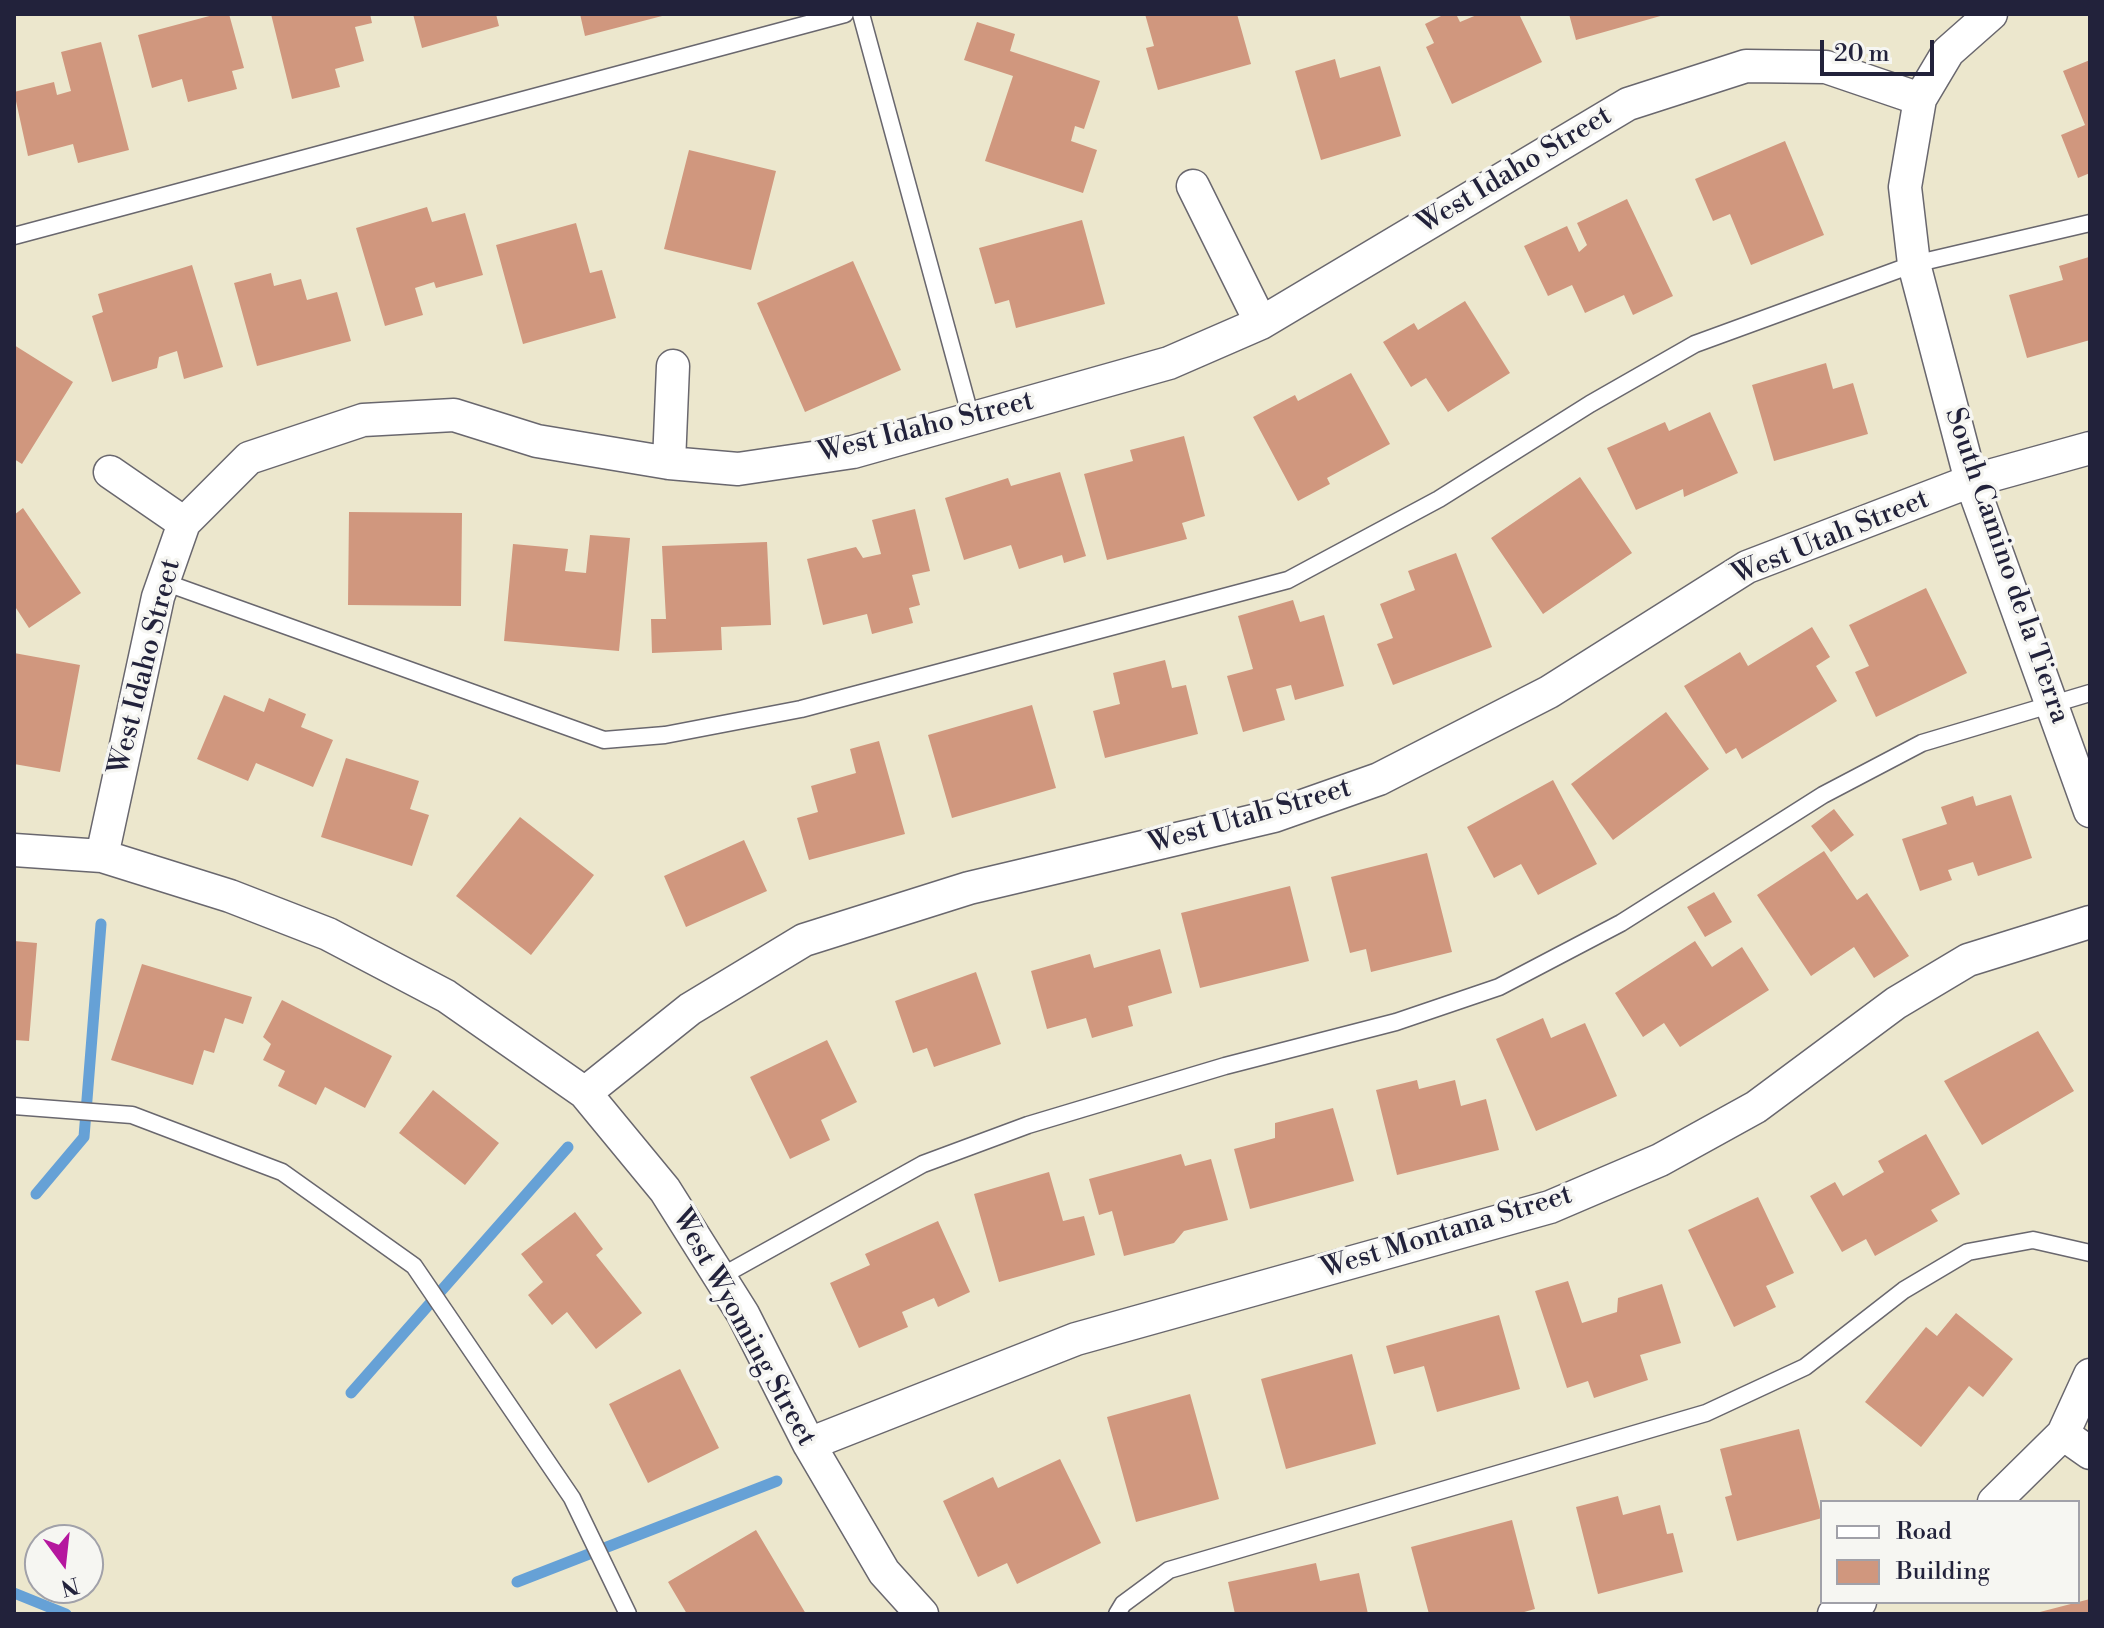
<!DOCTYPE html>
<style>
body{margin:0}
#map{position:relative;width:2104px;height:1628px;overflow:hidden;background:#ece7cd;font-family:"Libre Bodoni",serif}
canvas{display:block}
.frame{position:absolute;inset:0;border:16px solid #22223b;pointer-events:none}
.legend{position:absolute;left:1820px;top:1500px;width:260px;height:104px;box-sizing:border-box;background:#f6f6f2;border:2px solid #a1a1a9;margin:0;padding:10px 14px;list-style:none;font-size:24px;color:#22223b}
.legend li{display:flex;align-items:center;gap:16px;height:40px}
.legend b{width:40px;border:2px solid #a1a1a9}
.north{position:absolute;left:24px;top:1524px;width:80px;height:80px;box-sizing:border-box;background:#f6f6f2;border:2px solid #a1a1a9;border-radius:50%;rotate:165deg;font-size:22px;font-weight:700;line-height:32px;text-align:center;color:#22223b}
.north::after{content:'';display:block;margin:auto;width:28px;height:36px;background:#b5179e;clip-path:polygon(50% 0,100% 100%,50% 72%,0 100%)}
.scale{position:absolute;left:1820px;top:40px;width:114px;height:36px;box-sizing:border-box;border:4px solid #22223b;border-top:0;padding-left:10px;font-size:24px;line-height:28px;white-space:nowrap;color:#22223b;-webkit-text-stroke:6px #f6f6f2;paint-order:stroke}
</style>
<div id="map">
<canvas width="2104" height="1628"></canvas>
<div class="frame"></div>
<ul class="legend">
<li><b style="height:10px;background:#fff"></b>Road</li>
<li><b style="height:22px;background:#d0977e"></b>Building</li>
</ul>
<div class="north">N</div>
<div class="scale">20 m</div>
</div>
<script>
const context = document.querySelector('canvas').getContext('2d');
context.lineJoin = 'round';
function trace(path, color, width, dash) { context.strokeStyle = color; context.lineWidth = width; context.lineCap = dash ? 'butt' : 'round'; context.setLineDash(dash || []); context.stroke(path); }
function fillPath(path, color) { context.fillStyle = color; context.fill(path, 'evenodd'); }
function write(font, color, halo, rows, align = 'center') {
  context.font = font + ' "Libre Bodoni",serif'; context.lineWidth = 7; context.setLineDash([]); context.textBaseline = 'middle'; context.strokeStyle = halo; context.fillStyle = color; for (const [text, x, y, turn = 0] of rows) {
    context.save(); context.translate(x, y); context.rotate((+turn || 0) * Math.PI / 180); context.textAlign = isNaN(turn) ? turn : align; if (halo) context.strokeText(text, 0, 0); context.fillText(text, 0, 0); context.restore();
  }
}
const stream = new Path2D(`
 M36,1194L84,1137L101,924
 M351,1393L568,1147
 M517,1582L777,1481
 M14,1593L66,1614`);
const building = new Path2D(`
 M217,14H229L244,68L232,71L237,89L188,102L182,79L152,88L138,35Z
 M271,14H370L372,23L355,27L364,61L335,69L340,87L292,99Z
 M413,14H496L499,26L422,48Z
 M580,14H665L666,15L585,36Z
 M1145,14H1237L1251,64L1158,90L1146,48L1154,46Z
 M1445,14H1456L1460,22L1479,14H1519L1542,62L1452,104L1426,47L1434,43L1425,24Z
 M1569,14H1664V15L1576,40Z
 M977,22L1015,34L1010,51L1100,81L1084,129L1075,126L1071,141L1097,150L1083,193L985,161L1013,76L964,60Z
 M101,42L129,150L78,163L73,144L28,156L14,92L54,82L57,95L71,91L61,52Z
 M1335,59L1340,78L1380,66L1401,136L1321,160L1295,71Z
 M2090,60V173L2078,178L2061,135L2085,125L2063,71Z
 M1785,141L1824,235L1751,265L1730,214L1713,221L1695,179Z
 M689,150L776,171L751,270L664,249Z
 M1627,199L1673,296L1633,315L1624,295L1585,313L1572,285L1548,296L1524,246L1567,226L1579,252L1587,245L1577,223Z
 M427,207L432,222L465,213L483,275L436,288L434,282L415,288L423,315L385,326L356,228Z
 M1082,220L1105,304L1016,328L1009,300L995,304L979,248Z
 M576,223L590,273L602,270L616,318L523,344L496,245Z
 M2089,257L2090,340L2027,358L2009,295L2063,280L2059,266Z
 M853,261L901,370L805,412L757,303Z
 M192,265L223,367L184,379L177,351L159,357L157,368L112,382L92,316L103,312L98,294Z
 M271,273L274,286L301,279L307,300L337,292L351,341L257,366L234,283Z
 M1465,301L1510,373L1448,412L1426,378L1411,387L1383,342L1414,323L1418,330Z
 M14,345L73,382L22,464L14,459Z
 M1826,363L1833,389L1853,383L1868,434L1774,461L1752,385Z
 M1351,373L1390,444L1327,478L1330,484L1298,501L1253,417L1295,395L1298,401Z
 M1710,412L1738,473L1684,497L1683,489L1636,510L1607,448L1665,422L1669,431Z
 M1184,436L1205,516L1182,523L1187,539L1107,560L1084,474L1133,461L1130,450Z
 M1060,472L1086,556L1064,563L1062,555L1019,569L1011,545L964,560L945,498L1008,478L1011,486Z
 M1580,477L1632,553L1543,614L1491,538Z
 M23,508L81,593L29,628L14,605V515Z
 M915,509L930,571L912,575L920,605L909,608L913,623L872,634L867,614L823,625L807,559L856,547L863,558L881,554L872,520Z
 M349,512L462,513L461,606L348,605Z
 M590,535L630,538L619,651L504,641L513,544L568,549L565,571L586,573Z
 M767,542L771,625L721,627L722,650L652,653L651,619H666L662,546Z
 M1456,553L1492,647L1393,685L1377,644L1393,638L1380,604L1415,590L1408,571Z
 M1926,588L1967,673L1876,717L1855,672L1869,666L1849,625Z
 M1293,600L1300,622L1324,615L1344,686L1295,700L1291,685L1276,689L1285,720L1243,732L1227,676L1253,669L1238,616Z
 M1812,627L1830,657L1816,666L1837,701L1742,759L1736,748L1726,754L1684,686L1740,652L1748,666Z
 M14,653L80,665L60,772L14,764Z
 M1165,660L1172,688L1186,685L1198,734L1105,758L1093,711L1120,704L1113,673Z
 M224,695L264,712L269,698L306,714L301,727L333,740L313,787L256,763L248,781L197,759Z
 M1032,705L1056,788L952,818L928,735Z
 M1666,712L1709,769L1613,840L1571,784Z
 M879,741L905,834L809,860L797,818L818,812L811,786L856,773L850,749Z
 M346,758L419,781L410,809L429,815L412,866L321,837Z
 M1553,780L1597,864L1538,895L1521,864L1494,878L1467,827Z
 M2011,795L2032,858L1978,876L1973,862L1948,870L1952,880L1920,891L1902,839L1947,824L1941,807L1973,796L1976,806Z
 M1834,809L1854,835L1831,852L1811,826Z
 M520,817L594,875L531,955L456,896Z
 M744,840L767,891L686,927L664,876Z
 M1824,851L1857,900L1867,893L1909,956L1874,978L1854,947L1811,976L1757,895Z
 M1427,853L1452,952L1371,972L1366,949L1350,953L1331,877Z
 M1290,886L1309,961L1200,988L1181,913Z
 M1714,892L1732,922L1705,937L1687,907Z
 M14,941L37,943L29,1041L14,1040Z
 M1695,941L1712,967L1742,947L1769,990L1680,1047L1664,1023L1643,1037L1615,993Z
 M1160,949L1172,993L1128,1006L1133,1026L1092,1038L1086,1018L1047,1029L1031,971L1090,954L1094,968Z
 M142,964L252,997L243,1024L225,1018L214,1053L204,1050L193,1085L111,1060Z
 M976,972L1001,1044L934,1067L927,1048L913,1053L895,1001Z
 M282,1000L392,1056L365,1108L325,1087L316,1105L278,1086L285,1071L263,1060L271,1044L263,1037Z
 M1543,1018L1551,1038L1585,1023L1617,1096L1536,1131L1496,1039Z
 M2038,1031L2074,1091L1982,1145L1944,1081Z
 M827,1040L857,1102L821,1120L830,1140L790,1159L750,1077Z
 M1417,1080L1419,1089L1455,1080L1461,1106L1486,1099L1499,1150L1397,1175L1376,1090Z
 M433,1090L499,1143L465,1185L399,1133Z
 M1333,1108L1354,1181L1250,1209L1234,1149L1275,1138V1123Z
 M1926,1134L1960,1194L1931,1210L1938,1221L1875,1256L1866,1239L1842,1252L1810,1196L1835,1182L1843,1196L1884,1172L1878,1161Z
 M1181,1154L1185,1166L1211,1159L1228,1220L1184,1231L1174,1243L1124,1256L1112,1211L1099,1215L1089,1179Z
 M1049,1172L1063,1221L1084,1216L1095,1255L999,1282L974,1194Z
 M1758,1197L1794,1273L1766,1286L1776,1307L1734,1327L1688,1230Z
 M575,1212L603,1249L596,1255L642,1313L596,1349L567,1312L552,1325L528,1295L543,1282L521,1254Z
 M938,1221L970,1292L938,1307L934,1298L902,1312L908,1327L859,1348L830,1283L870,1265L865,1254Z
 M1568,1281L1582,1323L1617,1312L1618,1298L1662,1284L1681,1343L1640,1355L1648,1380L1594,1398L1588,1381L1567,1388L1535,1291Z
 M1956,1313L2013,1359L1983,1397L1969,1386L1921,1447L1865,1402L1926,1327L1937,1336Z
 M1499,1315L1520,1389L1437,1412L1424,1366L1394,1374L1386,1346Z
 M1352,1354L1376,1444L1286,1469L1261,1379Z
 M680,1369L719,1448L648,1483L609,1404Z
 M1190,1394L1219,1499L1136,1522L1107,1417Z
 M1799,1429L1822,1518L1737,1541L1725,1497L1732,1495L1720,1449Z
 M1060,1459L1101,1543L1017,1584L1007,1563L978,1577L943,1501L993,1477L998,1488Z
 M1618,1496L1623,1515L1660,1505L1667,1534L1673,1533L1683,1572L1598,1594L1576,1507Z
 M1512,1520L1535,1609L1517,1614H1429L1411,1547Z
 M756,1530L806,1614H687L668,1582Z
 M1316,1563L1320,1581L1359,1573L1368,1614H1235L1228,1582Z
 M2090,1599V1614H2036V1613Z`);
const service = new Path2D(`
 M861,14L971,418
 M14,236L845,14
 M164,582L604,740L665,735L801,709L1288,580L1439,499L1590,404L1695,344L1914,264L2090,223
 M14,1106L132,1115L282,1172L414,1266L572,1498L628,1614
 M720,1277L923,1164L1028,1125L1225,1066L1396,1022L1499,987L1621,923L1823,795L1922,743L2090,693
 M1117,1614L1123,1604L1169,1570L1706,1413L1805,1367L1904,1290L1968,1252L2033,1240L2090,1253`);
const minor = new Path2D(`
 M1991,14L1948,52L1920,99L1905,187L1914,264L1971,481L2090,811
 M1193,186L1261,323
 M669,463L673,366
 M110,472L184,523
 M14,850L102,856L230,896L328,934L446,996L585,1093L665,1190L743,1314L809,1444L884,1572L922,1614
 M102,856L158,597L184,523L249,458L363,420L454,415L537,441L669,463L738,469L853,452L1169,363L1261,323L1628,104L1746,66L1826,67L1920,99
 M585,1093L690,1009L804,940L969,888L1274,816L1379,779L1549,692L1747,567L1971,481L2090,448
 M2063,1434L2090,1375
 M809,1444L1076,1339L1550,1207L1660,1160L1756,1107L1896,1003L1968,960L2090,922
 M1994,1502L2063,1434L2090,1453
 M1834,1614L1860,1602`);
const streetNames = [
 ["West Idaho Street",1515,171,-31],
 ["West Idaho Street",926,428,-14],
 ["West Utah Street",1831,538,-22],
 ["South Camino de la Tierra",2006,566,71],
 ["West Idaho Street",146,667,-76],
 ["West Utah Street",1250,817,-16],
 ["West Montana Street",1447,1233,-17],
 ["West Wyoming Street",743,1328,61]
];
trace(stream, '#66a1d6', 11);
fillPath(building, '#d0977e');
trace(service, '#69676e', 19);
trace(minor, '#69676e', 35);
trace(service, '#fff', 16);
trace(minor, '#fff', 32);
write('28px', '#22223b', '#f6f6f2', streetNames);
</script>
